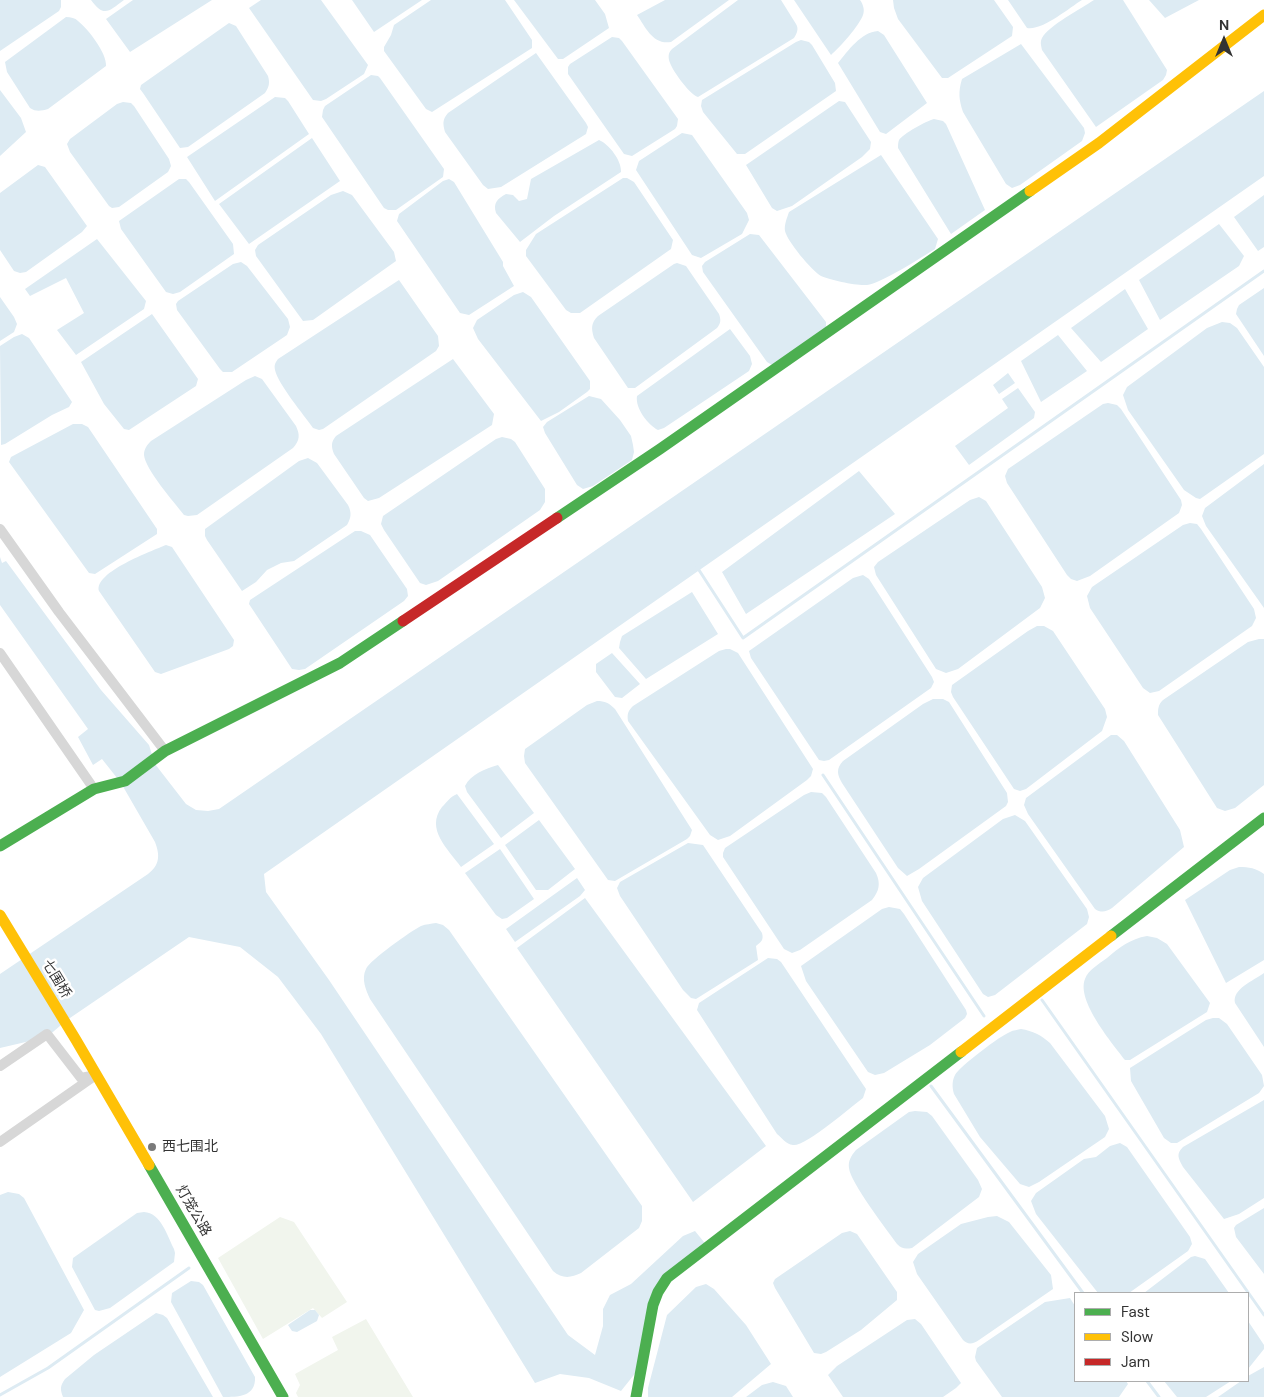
<!DOCTYPE html>
<meta charset="utf-8">
<style>
body{margin:0}
#map{position:relative;width:1264px;height:1397px;overflow:hidden;background:#fff;font-family:"DM Sans",sans-serif}
canvas{display:block}
.legend{position:absolute;left:1074px;top:1292px;width:175px;height:90px;box-sizing:border-box;background:#fff;border:1px solid #adadad;margin:0;padding:6px 9px;list-style:none;font-size:15px;color:#333}
.legend li{display:flex;align-items:center;gap:10px;height:25px}
.legend b{width:25px;border:1px solid #adadad}
.north{position:absolute;left:1199px;top:15px;width:50px;height:50px;-webkit-text-stroke:4px #fff;paint-order:stroke;rotate:0deg;font-size:14px;font-weight:700;line-height:20px;text-align:center;color:#333}
.north::after{content:'';display:block;margin:auto;width:18px;height:22px;background:#333;clip-path:polygon(50% 0,100% 100%,50% 72%,0 100%)}
</style>
<div id="map">
<canvas width="1264" height="1397"></canvas>
<ul class="legend">
<li><b style="height:6px;background:#4caf50"></b>Fast</li>
<li><b style="height:6px;background:#ffc107"></b>Slow</li>
<li><b style="height:6px;background:#c62828"></b>Jam</li>
</ul>
<div class="north">N</div>
</div>
<script>
const context = document.querySelector('canvas').getContext('2d');
context.lineJoin = 'round';
function fillPath(path, color) { context.fillStyle = color; context.fill(path, 'evenodd'); }
function trace(path, color, width, dash) { context.strokeStyle = color; context.lineWidth = width; context.lineCap = dash ? 'butt' : 'round'; context.setLineDash(dash || []); context.stroke(path); }
function write(font, color, halo, rows, align = 'center') {
  context.font = font + ' "DM Sans","Noto Sans SC",sans-serif'; context.lineWidth = 5; context.setLineDash([]); context.textBaseline = 'middle'; context.strokeStyle = halo; context.fillStyle = color; for (const [text, x, y, turn = 0] of rows) {
    context.save(); context.translate(x, y); context.rotate((+turn || 0) * Math.PI / 180); context.textAlign = isNaN(turn) ? turn : align; if (halo) context.strokeText(text, 0, 0); context.fillText(text, 0, 0); context.restore();
  }
}
const green = new Path2D(`
 M280,1217L294,1222L347,1302L322,1318L313,1308L263,1339L218,1258Z
 M366,1319L413,1397H298L296,1393L300,1385L295,1374L338,1350L332,1337Z`);
const water = new Path2D(`
 M0,0H61V7L59,11L0,51Z
 M91,0H124C109,11 104,18 91,0Z
 M133,0H212L130,52L106,19Z
 M261,0H321L368,65L364,74L326,99L321,101L313,100L249,8Z
 M352,0H422L374,32Z
 M431,0H505L532,40V48L432,112L426,109L384,51V47L391,35L394,25Z
 M514,0H595L605,14L609,28L563,59H558Z
 M665,0H729L671,42C653,45 646,28 637,15Z
 M738,0H781L796,24C799,29 797,33 794,38L698,97C689,94 671,69 669,60C668,55 669,52 672,49Z
 M794,0H860C863,4 865,10 863,15C859,26 840,47 831,55Z
 M893,0H994L1013,27L1012,36L948,78H942L898,19L894,8Z
 M1008,0H1082C1069,8 1042,31 1027,28Z
 M1094,0H1123L1167,70L1166,75L1163,80L1096,127L1042,50C1041,45 1040,42 1042,38C1048,26 1082,8 1094,0Z
 M1149,0H1199L1165,18Z
 M66,17C71,17 75,18 78,21C88,29 107,53 106,66L48,109C41,111 36,112 30,108L7,72L5,62Z
 M229,23L236,26L268,76C270,83 269,87 265,93L188,147L180,148L143,93L140,89L141,85Z
 M878,31L884,35L927,103L886,134L880,132L838,63C848,51 861,32 878,31Z
 M612,37L619,38L622,41L678,119L677,126L675,129L632,156L624,154L568,74V67L570,64Z
 M801,40L809,42L812,45L835,83L836,91L745,154H737L703,112L701,106L702,100L796,42Z
 M1021,44L1084,128L1085,133L1082,141L1020,185L1012,188L1006,184L963,112C959,100 958,92 962,79Z
 M536,53L586,123L588,127L586,134L501,187L488,189L483,185L445,132C443,124 442,120 448,113Z
 M371,75L378,76L380,78L444,169L443,177L396,210H388L384,208L322,117L323,110L325,106Z
 M0,90L21,118L26,132L0,156Z
 M1264,91V176L264,874L266,892L329,980L568,1335L595,1355L603,1326V1309L610,1295L631,1284L683,1236L695,1231L708,1247L664,1283L641,1366L621,1391L589,1378L560,1374L535,1383L321,1034L278,977L240,947L189,937L67,1020L47,1037L0,1048V974L148,874C160,865 160,855 155,842L121,783L102,759L93,765L78,737L88,729L0,605V557L2,563L6,561L101,690L149,745L155,764L186,804L196,810L208,811L219,809Z
 M275,97L285,98L288,101L309,134L215,201L187,157Z
 M839,101L845,102L871,142L870,149L862,157L792,206L777,211L772,208L746,165Z
 M123,102L131,103L134,106L169,159L171,166L168,172L119,207L112,208L109,206L70,152L67,144L70,139L117,104Z
 M934,119L943,121L946,124L985,210L951,234L898,148C898,145 898,143 899,140C903,134 926,121 934,119Z
 M682,133L692,135L747,213L749,220L742,234L701,258L692,255L636,170L639,161Z
 M312,138L340,181L249,244L219,204Z
 M599,140C609,144 622,161 621,172L554,216L520,242L496,213C493,203 497,199 506,194L513,195L519,201L527,199L531,179Z
 M881,155L938,239L935,249C922,257 880,284 867,285C856,286 831,280 821,276C812,271 787,241 785,231C784,225 787,218 789,212Z
 M38,165L45,167L87,226L82,232L26,272L20,273L14,271L0,250V193Z
 M623,178H627L634,182L673,240L671,249L580,313H571L566,310L526,256V250L536,234Z
 M179,179H186L189,182L233,244L234,254L180,292L173,294L166,292L121,229L119,221Z
 M449,179L454,182L503,262V266L514,286L469,315L460,313L397,221L399,214L443,181Z
 M343,191L352,195L394,252L396,261L313,320L303,321L256,256L255,250L258,245L331,195Z
 M1264,195V247L1258,251L1234,217Z
 M1219,224L1244,256L1239,266L1160,320L1139,280Z
 M750,234L759,235L826,322V329L772,365L767,362L703,272L702,266L705,262Z
 M97,239L146,301L144,309L76,355L57,330L84,313L66,278L30,296L25,289Z
 M241,262L247,266L288,319L290,327L287,335L232,372H223L220,369L177,310L176,304L178,301L233,264Z
 M677,263L686,266L719,314C721,320 721,323 717,328L635,388H628L594,338C591,328 591,323 598,316L674,264Z
 M399,280L438,336L439,346L436,351L323,429L319,430L313,428C304,415 278,384 275,370C274,365 275,363 278,359Z
 M1264,288V356L1236,314L1237,309L1239,305Z
 M1125,289L1148,329L1101,362L1071,328Z
 M523,292L531,297L590,381V389L587,392L559,412L541,421L478,339L473,328L477,320L514,295Z
 M0,297L14,317L17,324L14,332L0,341Z
 M152,314L198,379L196,386L129,430L124,429L104,404L81,362Z
 M1222,322L1230,323L1237,328L1264,367V454L1200,499L1196,498L1184,490L1128,410L1123,395L1127,387L1207,328Z
 M730,329L750,356L752,364L749,371L664,428L658,430C648,425 635,408 637,396Z
 M22,334L29,338L72,402L69,407L52,415L5,444L1,445L0,346L14,337Z
 M1058,335L1087,371L1041,402L1021,361Z
 M453,359L494,414L492,425L379,498L368,501L364,498L334,454C331,446 331,442 336,436Z
 M1008,373L1015,383L999,394L993,385Z
 M255,376L262,379L296,426C300,435 300,440 293,448L197,515L188,516L184,515C174,502 145,469 144,455C144,449 147,445 151,441L246,380Z
 M1018,388L1035,412L1034,418L969,465L955,446L1008,408L1002,399Z
 M589,396L601,399L620,420L631,436L633,445L634,452L632,460L593,486L583,489L577,485L545,433L543,427L547,422Z
 M1108,403L1117,405L1121,409L1181,500L1182,505L1179,513L1090,576L1077,581L1071,579L1067,575L1007,483L1005,476L1008,469L1103,404Z
 M73,424H82L88,427L157,529V534L95,574L89,573L9,462L11,457Z
 M502,437L511,439L515,442L545,489V502L540,510L438,581L426,585L420,583L384,530L381,524L383,516L496,439Z
 M308,458L317,463L348,505C352,513 351,518 347,525L294,561L281,563L267,570L256,582L242,591L207,540L205,536V529L299,461Z
 M1264,464V608L1206,526L1202,516L1205,508Z
 M859,471L895,514L746,614L722,572Z
 M979,497L986,501L1042,587L1045,598L1040,608L958,669L946,673L936,669L876,575L874,567L878,562L970,500Z
 M1190,523L1197,524L1201,529L1254,609L1256,618L1252,626L1159,691L1150,693L1143,688L1090,608L1087,596L1092,587L1183,525Z
 M355,531H361L370,535L407,589L408,596L404,601L305,669L299,670L292,669L249,604L250,600Z
 M166,545L172,547L234,640L233,646L229,649L161,674L155,672L99,591C94,572 152,551 166,545Z
 M863,575L869,579L932,677L934,682L931,688L829,760L824,761L819,760L751,658L749,651L853,578Z
 M692,592L718,634L646,679L619,648L620,642L622,636Z
 M1037,626H1044L1053,631L1105,709L1107,717L1102,731L1026,789L1020,791L1014,789L953,697L951,692L952,685L1028,631Z
 M1259,639H1264V785L1235,808L1225,811L1217,808L1158,715C1158,709 1158,705 1163,700L1248,642Z
 M726,649H730L738,653L813,769L811,776L807,780L730,836L718,840L710,835L628,721C627,714 628,711 633,706L719,651Z
 M612,653L640,684L622,698L615,697L596,672V664Z
 M933,699H943L949,702L1007,793L1008,802L1006,806L919,869L907,876L898,868L842,783C837,774 836,769 843,761L923,704Z
 M597,701C605,701 609,703 615,709L692,830L690,836L687,839L615,881L608,880L525,763L524,756L525,749L587,705Z
 M1111,735H1117L1124,741L1180,830L1184,847L1112,908C1106,912 1101,913 1095,909L1028,814L1024,805L1026,798Z
 M498,765L534,813L501,838L467,792L465,786C471,774 485,769 498,765Z
 M811,792L822,793L826,797L876,873C881,884 879,891 872,900L800,950L792,953L784,949L723,857V853L725,848L804,795Z
 M457,794L494,844L461,867C448,849 425,829 442,807C447,802 450,797 457,794Z
 M1015,815L1025,821L1087,909L1089,917L1087,924L995,995L988,997L983,994L922,901L918,887L923,878L1003,819Z
 M539,820L575,869L548,890H536L505,845Z
 M688,843L703,845L762,933C764,940 761,942 756,946L758,960L696,999L691,998L683,990L620,896L617,888L620,882Z
 M500,849L534,899L507,918L502,919L496,915L465,873Z
 M1239,867C1249,867 1256,868 1264,874V960L1226,983L1185,900L1230,870Z
 M577,878L585,890L580,896L515,942L506,929Z
 M585,898L766,1146L693,1202L517,948Z
 M889,907L900,909L904,914L966,1010L967,1014L965,1018L930,1045L884,1073L875,1075L868,1072L806,981L801,966L882,909Z
 M436,923L443,925L449,930L642,1206V1221L639,1228L581,1273C571,1278 562,1279 553,1271L370,999C366,990 361,979 366,969C370,960 411,931 421,926C426,924 431,924 436,923Z
 M1147,936L1157,938L1167,944L1210,1003L1207,1012L1130,1060H1125C1113,1044 1076,1001 1085,979C1088,970 1099,964 1107,958C1120,947 1130,939 1147,936Z
 M768,958L777,959L781,962L866,1089L863,1098C851,1107 805,1147 793,1145C786,1144 782,1138 777,1134L697,1010L699,1003Z
 M1264,973V1047L1235,1003C1232,989 1253,981 1264,973Z
 M1213,1018H1219L1227,1024L1262,1075L1264,1086L1259,1093L1177,1143H1171L1164,1138L1131,1081L1130,1068L1206,1020Z
 M1021,1029C1033,1031 1041,1035 1050,1043L1105,1116L1109,1129L1105,1137L1039,1182L1029,1187L1020,1184L980,1137L954,1094C952,1087 952,1081 955,1075C959,1067 1001,1035 1010,1032C1013,1030 1018,1030 1021,1029Z
 M1264,1100V1198L1239,1214L1224,1219L1183,1167C1178,1158 1176,1154 1183,1147Z
 M915,1111L927,1112L932,1116L978,1180L982,1189L979,1197L912,1248C905,1249 902,1249 897,1244C887,1230 850,1182 849,1168C848,1161 851,1156 856,1150L909,1112Z
 M1120,1143L1127,1147L1190,1237L1192,1244L1188,1251L1129,1293H1098L1036,1214L1031,1201L1036,1193L1084,1159L1096,1157L1110,1146Z
 M8,1192L19,1194L24,1198L84,1310L71,1333L0,1377V1195Z
 M1264,1208V1274L1236,1237L1234,1228L1236,1225Z
 M144,1212C161,1213 167,1235 174,1249L175,1253L174,1262L110,1308L99,1311L95,1310L72,1267L73,1258L137,1213Z
 M997,1216L1009,1222L1051,1275L1053,1289L979,1340C973,1344 968,1345 963,1340L917,1274L913,1262L918,1254L961,1224L988,1217Z
 M850,1231L857,1234L897,1292V1300L861,1330L826,1352L821,1354L814,1353L775,1288L773,1283L775,1279L842,1233Z
 M1195,1256L1205,1259L1229,1293H1144L1191,1257Z
 M191,1281L199,1282L203,1285L255,1377C256,1397 238,1397 223,1397L171,1302L172,1293Z
 M706,1284L714,1289L746,1325L771,1364L732,1397H648V1388L667,1315L696,1287Z
 M1070,1298L1075,1306V1381H1126L1128,1384L1119,1397H1002L976,1361L975,1357L977,1348L1045,1302Z
 M310,1310H315L319,1315L317,1321L297,1332L292,1331L288,1325Z
 M156,1313L163,1315L167,1318L213,1397H63C60,1389 60,1386 65,1379L94,1355Z
 M915,1319L921,1324L961,1383L956,1388L943,1397H843L828,1375L837,1366L907,1320Z
 M1248,1321L1264,1345V1349L1248,1369Z
 M1264,1367V1397H1218L1241,1381H1248V1376Z
 M1164,1381H1231L1206,1397H1177Z
 M773,1382L786,1386L793,1397H746L762,1385Z`);
const stream = new Path2D(`
 M697,567L743,638L1264,271
 M823,775L984,1016
 M1042,1000L1264,1315
 M931,1086L1083,1293
 M1147,1381L1159,1397
 M0,1395L48,1368L189,1268`);
const street = new Path2D(`
 M0,529L59,612L165,751
 M0,653L94,789
 M0,1066L47,1034L81,1078L96,1075
 M0,1142L93,1077`);
const fast = new Path2D(`
 M557,518L660,449L1030,191
 M0,846L94,789L125,781L165,751L340,663L403,621
 M1111,936L1264,818
 M149,1165L283,1397
 M636,1397L653,1305L658,1292L667,1278L961,1052`);
const slow = new Path2D(`
 M1030,191L1099,143L1264,15
 M0,915L76,1040L149,1165
 M961,1052L1111,936`);
const jam = new Path2D(`
 M403,621L557,518`);
const markers = [
 [152,1147,5,"#7a7a7a"]
];
const streetNames = [
 ["七围桥",56,979,59],
 ["灯笼公路",193,1211,60]
];
const poiNames = [
 ["西七围北",162,1147]
];
fillPath(green, '#f1f5ed');
fillPath(water, '#ddebf3');
trace(stream, '#ddebf3', 3);
trace(street, '#d7d7d7', 10);
trace(fast, '#4caf50', 11);
trace(slow, '#ffc107', 11);
trace(jam, '#c62828', 11);
for (const [x, y, r, color] of markers) { const dot = new Path2D(); dot.arc(x, y, r, 0, 2 * Math.PI); context.fillStyle = color; context.fill(dot); trace(dot, '#fff', 2); }
write('14px', '#333', '#fff', streetNames);
write('14px', '#333', '#fff', poiNames, 'left');
</script>
